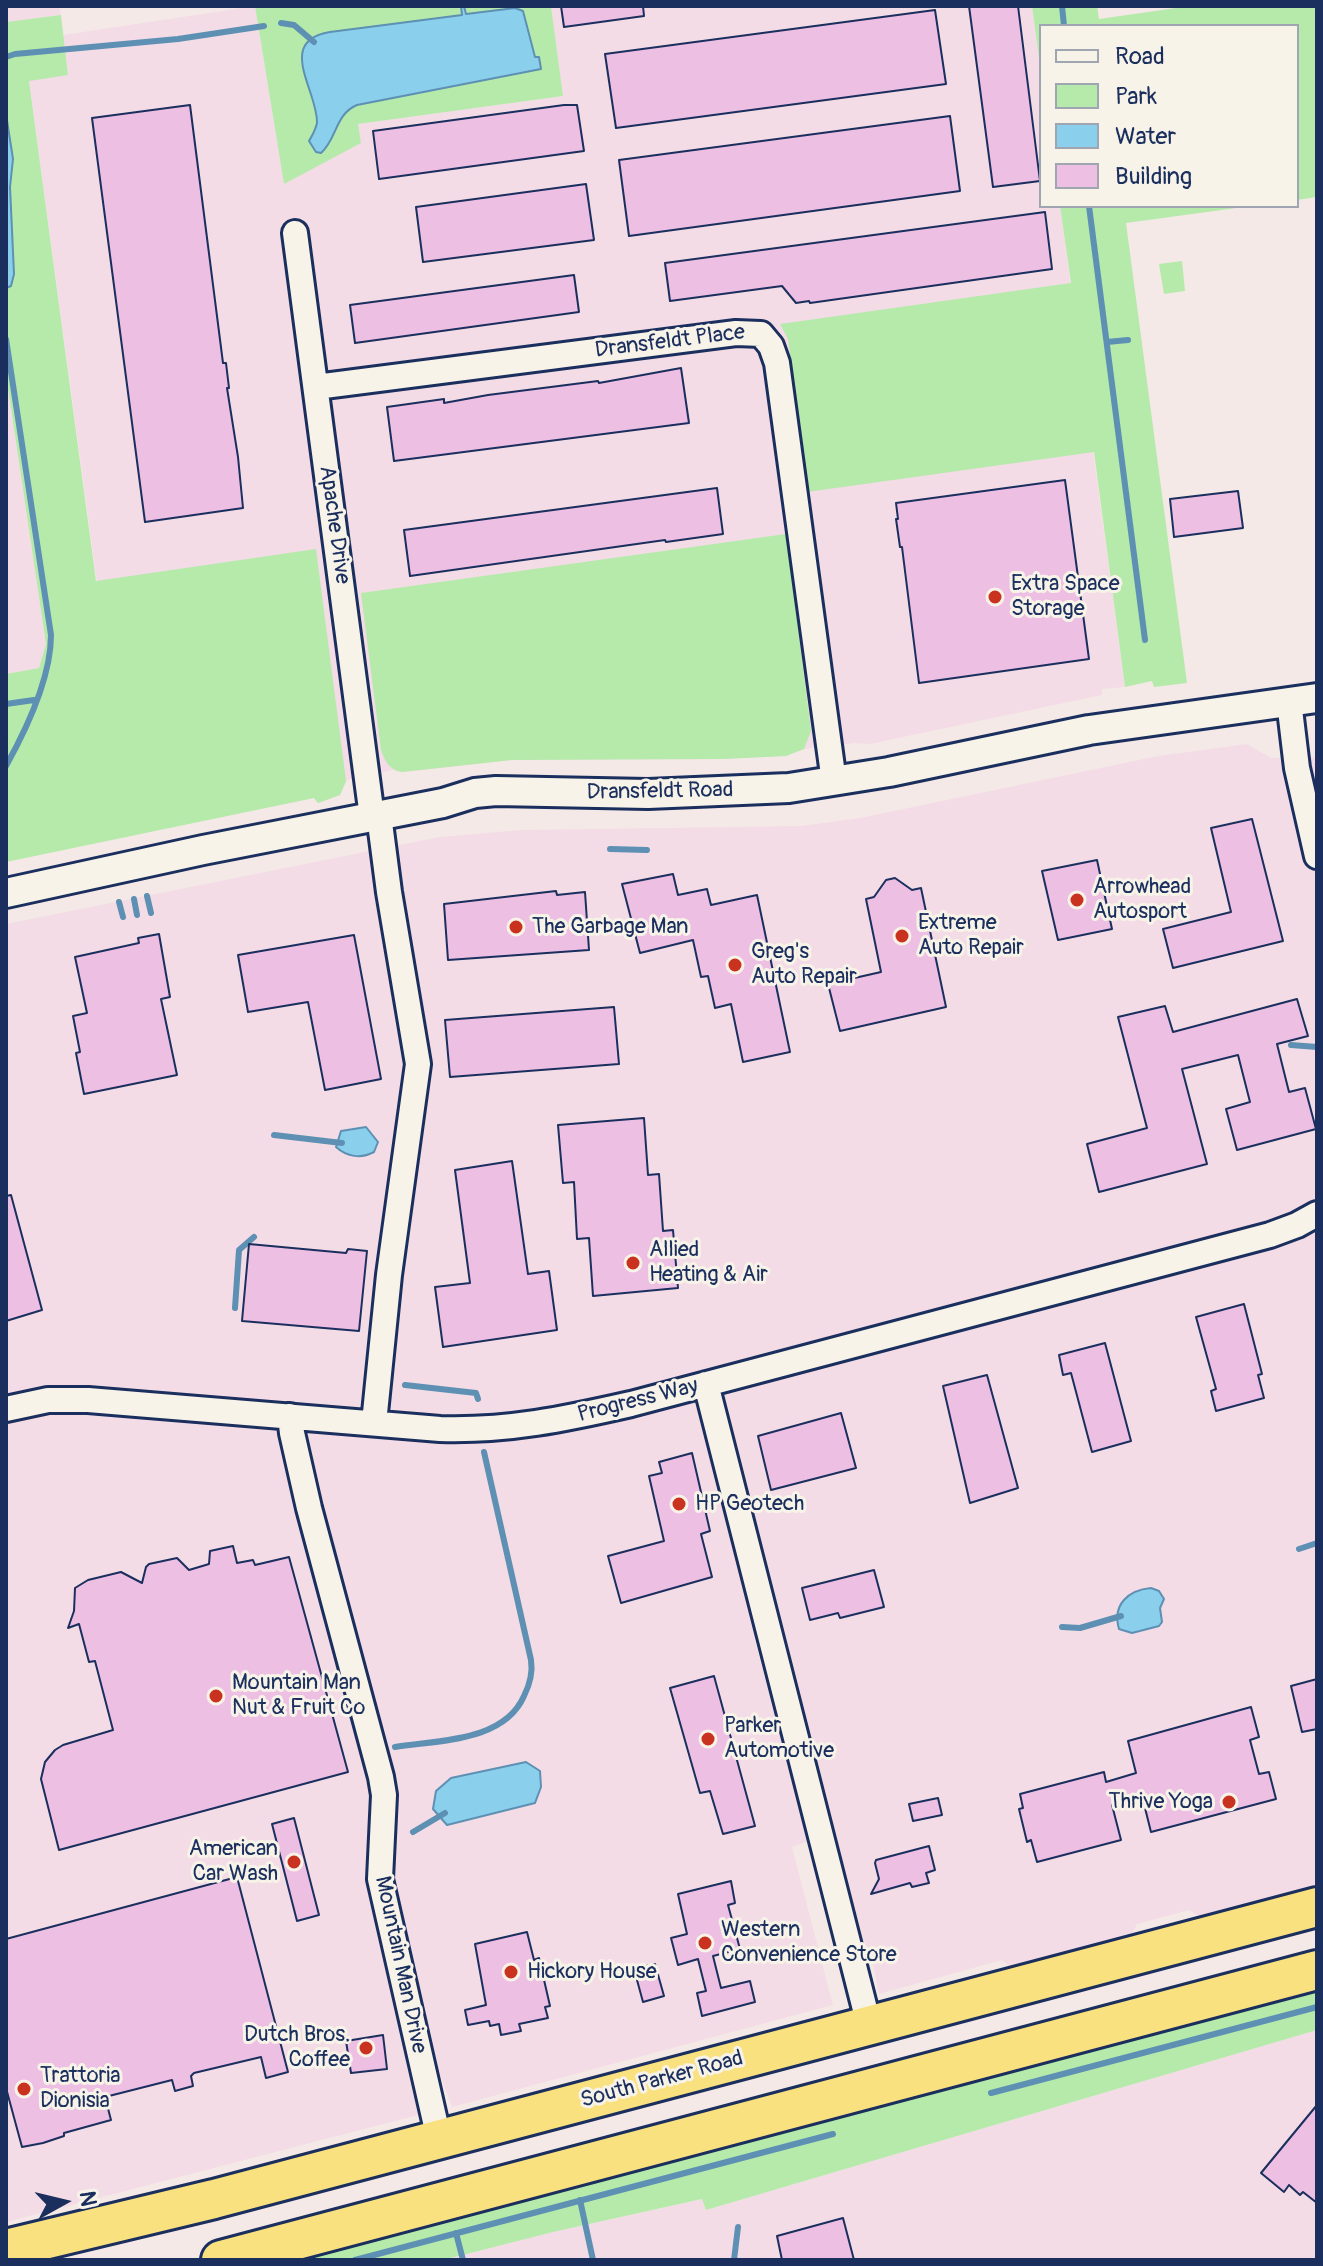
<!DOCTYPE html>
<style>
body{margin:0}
#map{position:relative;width:1323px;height:2266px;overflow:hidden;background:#f5e9e7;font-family:Pangolin,sans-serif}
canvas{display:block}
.frame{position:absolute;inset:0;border:8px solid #1b2f5e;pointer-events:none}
.legend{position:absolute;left:1039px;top:24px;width:260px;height:184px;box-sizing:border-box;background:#f7f3e8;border:2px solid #9fa5b1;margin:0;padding:10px 14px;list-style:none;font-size:24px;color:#1b2f5e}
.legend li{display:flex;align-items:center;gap:16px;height:40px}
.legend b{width:40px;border:2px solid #9fa5b1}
.north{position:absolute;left:24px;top:2162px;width:80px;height:80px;-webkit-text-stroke:6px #f7f3e8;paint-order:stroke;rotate:82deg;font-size:22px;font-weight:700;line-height:32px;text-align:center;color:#1b2f5e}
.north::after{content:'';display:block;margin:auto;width:28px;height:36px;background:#1b2f5e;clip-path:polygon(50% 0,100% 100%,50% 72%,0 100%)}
</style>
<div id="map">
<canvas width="1323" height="2266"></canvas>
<div class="frame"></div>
<ul class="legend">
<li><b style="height:10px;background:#f7f3e8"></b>Road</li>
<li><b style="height:22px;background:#b5eaab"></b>Park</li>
<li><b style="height:22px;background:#8ad0ec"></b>Water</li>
<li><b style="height:22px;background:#edbfe3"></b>Building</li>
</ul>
<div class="north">N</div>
</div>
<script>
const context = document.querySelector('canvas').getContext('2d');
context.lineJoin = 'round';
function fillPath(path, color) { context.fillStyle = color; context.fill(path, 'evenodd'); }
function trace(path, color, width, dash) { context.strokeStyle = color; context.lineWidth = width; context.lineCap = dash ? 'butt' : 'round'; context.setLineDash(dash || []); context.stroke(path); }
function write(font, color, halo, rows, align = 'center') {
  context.font = font + ' Pangolin,sans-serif'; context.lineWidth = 6; context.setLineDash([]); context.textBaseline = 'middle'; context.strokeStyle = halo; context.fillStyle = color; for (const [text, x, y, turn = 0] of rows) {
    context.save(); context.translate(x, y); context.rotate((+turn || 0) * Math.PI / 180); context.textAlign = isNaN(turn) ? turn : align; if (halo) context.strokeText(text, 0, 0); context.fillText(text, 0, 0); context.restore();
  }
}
const built = new Path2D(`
 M6,6H59L61,15L6,22Z
 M255,6L284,184L358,124L563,96L551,6H1032L1041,73V206H1060L1125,687L1102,689V695L870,744L855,743L805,749L786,756L724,759L512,760L405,772L393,770L347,780L340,795L318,803L314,798L131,835L29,80L68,75L63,35Z
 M6,375L46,644L39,668L6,674Z
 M1247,744L1271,758L1317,757V1880L1311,1890L1208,1917H1200L1189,1910L1137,1924L1131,1935L1125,1939L1013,1969L1002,1960L879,1994L873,1965L853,1922L787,1664L754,1637L809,1841L792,1847L833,2005L452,2107L430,2048L415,1976L387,1874L394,1789L391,1768L368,1775L370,1787L368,1815L372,1862L416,2086L418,2115L6,2222V924L439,837L521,830L801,826L860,818L1158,756Z
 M1317,2030V2260H443L553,2232L703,2199L706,2210Z`);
const green = new Path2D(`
 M255,6H551L563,96L358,124L361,143L284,184Z
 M1032,6H1097L1099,19L1190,6H1317V197L1297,200V26H1041V73Z
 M61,15L68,75L29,81L96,581L316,549L346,781L340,795L318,803L314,798L6,862V674L39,668L46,644L6,375V22Z
 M1060,206H1251L1126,223L1187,683L1154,687L1152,681L1125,687L1094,452L807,492L788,339L780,324L1071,283Z
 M1182,261L1185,291L1164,294L1159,264Z
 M786,534L811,731L804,749L786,756L724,759L512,760L402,772C389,770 385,761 381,750L361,593Z
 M1317,1991V2030L706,2210L702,2199L553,2232L443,2260H292Z`);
const water = new Path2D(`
 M461,6H464L466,14L515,8L523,11L535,57H539L541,69L357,105C335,114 337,139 321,153L316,152L309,141C312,136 316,128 317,123C318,91 275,41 330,32L462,15Z
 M6,114L13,159L10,187L14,274L11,286L6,288Z
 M366,1127L378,1142L374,1152C361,1159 347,1157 336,1147L341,1131Z
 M1151,1588L1159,1591L1164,1599L1160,1608L1162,1622L1159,1626L1132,1633L1119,1629C1112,1605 1128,1590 1151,1588Z
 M526,1762L540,1771L541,1787L535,1803L447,1825L433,1809L436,1791L451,1778Z`);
const stream = new Path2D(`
 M1062,6L1064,26
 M281,23L294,25L314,42
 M6,57L15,54L178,39L264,26
 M1089,206L1145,640
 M6,339L51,635C51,677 26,730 6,766
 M1107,342L1128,340
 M6,704L34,700
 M610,849L647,850
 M147,896L151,913
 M134,899L137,915
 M119,902L123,917
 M1291,1045L1317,1047
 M274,1135L342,1143
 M235,1308L239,1250L254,1237
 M405,1385L476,1393L478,1399
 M1299,1549L1317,1543
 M1062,1627L1080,1628L1121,1616
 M395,1747C438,1740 504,1742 524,1696C530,1684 533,1673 531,1660L484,1452
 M413,1832L445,1813
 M991,2093L1317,2007
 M580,2200L593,2260
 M456,2233L463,2260
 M355,2260L833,2134
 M734,2260L738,2227`);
const building = new Path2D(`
 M561,6H643L644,16L564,27Z
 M969,6H1018L1040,181L993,187Z
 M935,10L946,84L616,128L605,54Z
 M190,105L223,363H226L229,388H227L238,457L243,508L145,522L92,118Z
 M564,105H577L584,151L379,179L373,131Z
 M950,116L960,191L629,236L619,160Z
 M586,184L594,240L423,262L416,207Z
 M1045,212L1052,269L810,303L809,301L796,303L782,286L670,301L665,263Z
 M574,275L579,312L355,343L350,305Z
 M681,368L689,423L394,461L387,407L444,399V403L488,395L598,381L599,383Z
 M1065,480L1089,659L919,683L902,547H900L896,519H898L896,503Z
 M717,488L723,534L666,542L665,540L410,576L404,530Z
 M1238,491L1243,528L1174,537L1170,499Z
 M1252,819L1283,941L1173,968L1163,929L1231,912L1211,828Z
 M1097,860L1112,929L1058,940L1042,871Z
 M673,874L678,895L707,889L711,905L757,895L790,1052L743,1062L731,1004L715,1008L708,976L701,977L693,940L640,953L622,884Z
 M895,878L912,890L921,888L946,1007L840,1031L828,984L881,972L866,899L874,897L886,880Z
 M556,891L557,895L585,892L589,950L448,960L444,904Z
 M159,934L170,997L161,999L177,1075L84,1094L76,1053L80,1052L73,1016L87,1013L75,957L139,943L138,938Z
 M354,935L381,1079L325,1090L308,1002L248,1012L238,955Z
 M1297,999L1308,1036L1277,1044L1289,1092L1305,1088L1316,1129L1237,1150L1226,1109L1250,1102L1238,1055L1182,1069L1207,1164L1099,1192L1087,1144L1147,1128L1118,1017L1165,1006L1173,1032Z
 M614,1007L619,1064L450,1077L445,1020Z
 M644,1118L648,1175L659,1174L663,1231L673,1230L678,1288L593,1296L589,1238L577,1239L574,1182L563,1183L558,1125Z
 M512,1161L528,1274L549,1271L557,1330L443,1347L435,1287L470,1283L455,1170Z
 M11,1195L42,1310L6,1321V1196Z
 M249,1244L346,1253L348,1249L367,1251L359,1331L242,1321Z
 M1244,1304L1262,1374L1258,1375L1264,1398L1216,1411L1211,1391L1216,1389L1196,1317Z
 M1105,1343L1131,1441L1092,1452L1071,1373L1063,1375L1059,1355Z
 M987,1375L1018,1488L970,1503L943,1386Z
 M841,1413L856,1468L771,1490L758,1436Z
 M692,1453L710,1531L701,1534L712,1577L621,1603L608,1556L664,1541L649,1476L662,1473L659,1462Z
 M233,1546L237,1563L253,1560L255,1565L289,1557L348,1772L59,1850L41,1779L45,1762L55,1750L63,1745L113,1730L95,1661L89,1662L79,1624L68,1628L74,1611L75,1588L88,1580L121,1572L142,1583L146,1567L149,1564L177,1558L189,1570L209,1564L210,1551Z
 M874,1570L884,1607L840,1618L838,1613L810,1620L802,1588Z
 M714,1676L755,1826L723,1834L710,1791L700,1793L670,1688Z
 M1317,1679V1729L1302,1732L1291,1686Z
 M1251,1707L1259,1737L1250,1740L1259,1774L1269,1772L1276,1799L1151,1832L1142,1796L1112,1805L1121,1840L1037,1862L1031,1840L1027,1842L1019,1809L1023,1808L1020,1794L1104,1772L1106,1782L1136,1773L1128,1741Z
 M938,1798L942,1815L913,1821L909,1804Z
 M294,1818L319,1915L297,1921L272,1824Z
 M929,1846L935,1870L926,1873L929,1883L912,1887L910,1883L871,1894L879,1879L875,1863L876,1860Z
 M237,1877L288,2072L266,2078L261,2057L194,2073L191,2076L193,2086L175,2091L172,2080L105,2097L111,2120L64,2133V2136L43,2143L22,2147L6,2088V1939Z
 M731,1881L735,1903L728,1905L740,1949L713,1956L721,1988L750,1981L755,2002L702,2016L697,1993L706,1991L698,1959L678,1965L671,1938L687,1934L678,1894Z
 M527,1932L534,1960L539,1958L550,2006L545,2007L548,2018L519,2024L521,2031L501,2035L499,2024L490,2026L489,2021L468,2025L465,2010L486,2005L475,1944Z
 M655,1964L664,1996L643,2002L634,1969Z
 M383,2035L387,2069L351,2073L346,2041Z
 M1317,2105V2203L1303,2192L1300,2195L1289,2185L1284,2192L1261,2173Z
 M843,2218L854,2260H782L777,2236Z`);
const minor = new Path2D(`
 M295,233L372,817
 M316,387L736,333L761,334L771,346L777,363L834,782
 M1289,701L1297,768L1317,856
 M706,1384L869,2025
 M6,1409L48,1400H88L440,1429C508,1431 565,1419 631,1404L1270,1235L1297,1225L1317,1214
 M290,1416L292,1433L309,1508L381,1777L384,1795L380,1879L439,2139
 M374,1423L389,1275L418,1064L389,892L379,815`);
const tertiary = new Path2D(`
 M6,893L203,850L443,803L475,793L496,791L648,794L789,788L889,772L1089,730L1317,698`);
const trunk = new Path2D(`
 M6,2249L214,2199L1317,1907
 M221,2260L1317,1970`);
const markers = [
 [995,597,8,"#c8321e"],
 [1077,900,8,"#c8321e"],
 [516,927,8,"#c8321e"],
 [902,936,8,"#c8321e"],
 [735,965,8,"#c8321e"],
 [633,1263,8,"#c8321e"],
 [679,1504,8,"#c8321e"],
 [216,1696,8,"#c8321e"],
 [708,1739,8,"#c8321e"],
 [1229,1802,8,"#c8321e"],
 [294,1862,8,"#c8321e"],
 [705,1943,8,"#c8321e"],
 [511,1972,8,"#c8321e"],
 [366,2048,8,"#c8321e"],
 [24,2089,8,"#c8321e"]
];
const streetNames = [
 ["Dransfeldt Place",670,342,-7],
 ["Apache Drive",334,525,82],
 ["Dransfeldt Road",660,792,-1],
 ["Progress Way",638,1401,-14],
 ["Mountain Man Drive",400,1965,78],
 ["South Parker Road",662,2080,-15]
];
const poiNames = [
 ["Extra Space",1011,584],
 ["Storage",1011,609],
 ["Arrowhead",1093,887],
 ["Autosport",1093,912],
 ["Extreme",918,923],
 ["Auto Repair",918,948],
 ["The Garbage Man",532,927],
 ["Greg's",751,952],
 ["Auto Repair",751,977],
 ["Allied",649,1250],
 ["Heating & Air",649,1275],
 ["HP Geotech",695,1504],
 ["Mountain Man",232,1683],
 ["Nut & Fruit Co",232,1708],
 ["Parker",724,1726],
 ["Automotive",724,1751],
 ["Thrive Yoga",1213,1802,"right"],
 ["American",278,1849,"right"],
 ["Car Wash",278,1874,"right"],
 ["Western",721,1930],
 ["Convenience Store",721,1955],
 ["Hickory House",527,1972],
 ["Dutch Bros.",350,2035,"right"],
 ["Coffee",350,2060,"right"],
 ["Trattoria",40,2076],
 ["Dionisia",40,2101]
];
fillPath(built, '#f3dce6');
fillPath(green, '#b5eaab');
fillPath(water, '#8ad0ec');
trace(water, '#5e90b3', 2);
trace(stream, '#5e90b3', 6);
fillPath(building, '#edbfe3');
trace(building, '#1b2f5e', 2);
trace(minor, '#1b2f5e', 30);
trace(tertiary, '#1b2f5e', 34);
trace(trunk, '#1b2f5e', 44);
trace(minor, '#f7f3e8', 24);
trace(tertiary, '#f7f3e8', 28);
trace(trunk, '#fae180', 38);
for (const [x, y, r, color] of markers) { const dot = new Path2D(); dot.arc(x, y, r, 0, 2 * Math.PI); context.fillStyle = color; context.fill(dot); trace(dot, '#f7f3e8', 3); }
write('22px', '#1b2f5e', '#f7f3e8', streetNames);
write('22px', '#1b2f5e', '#f7f3e8', poiNames, 'left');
</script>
